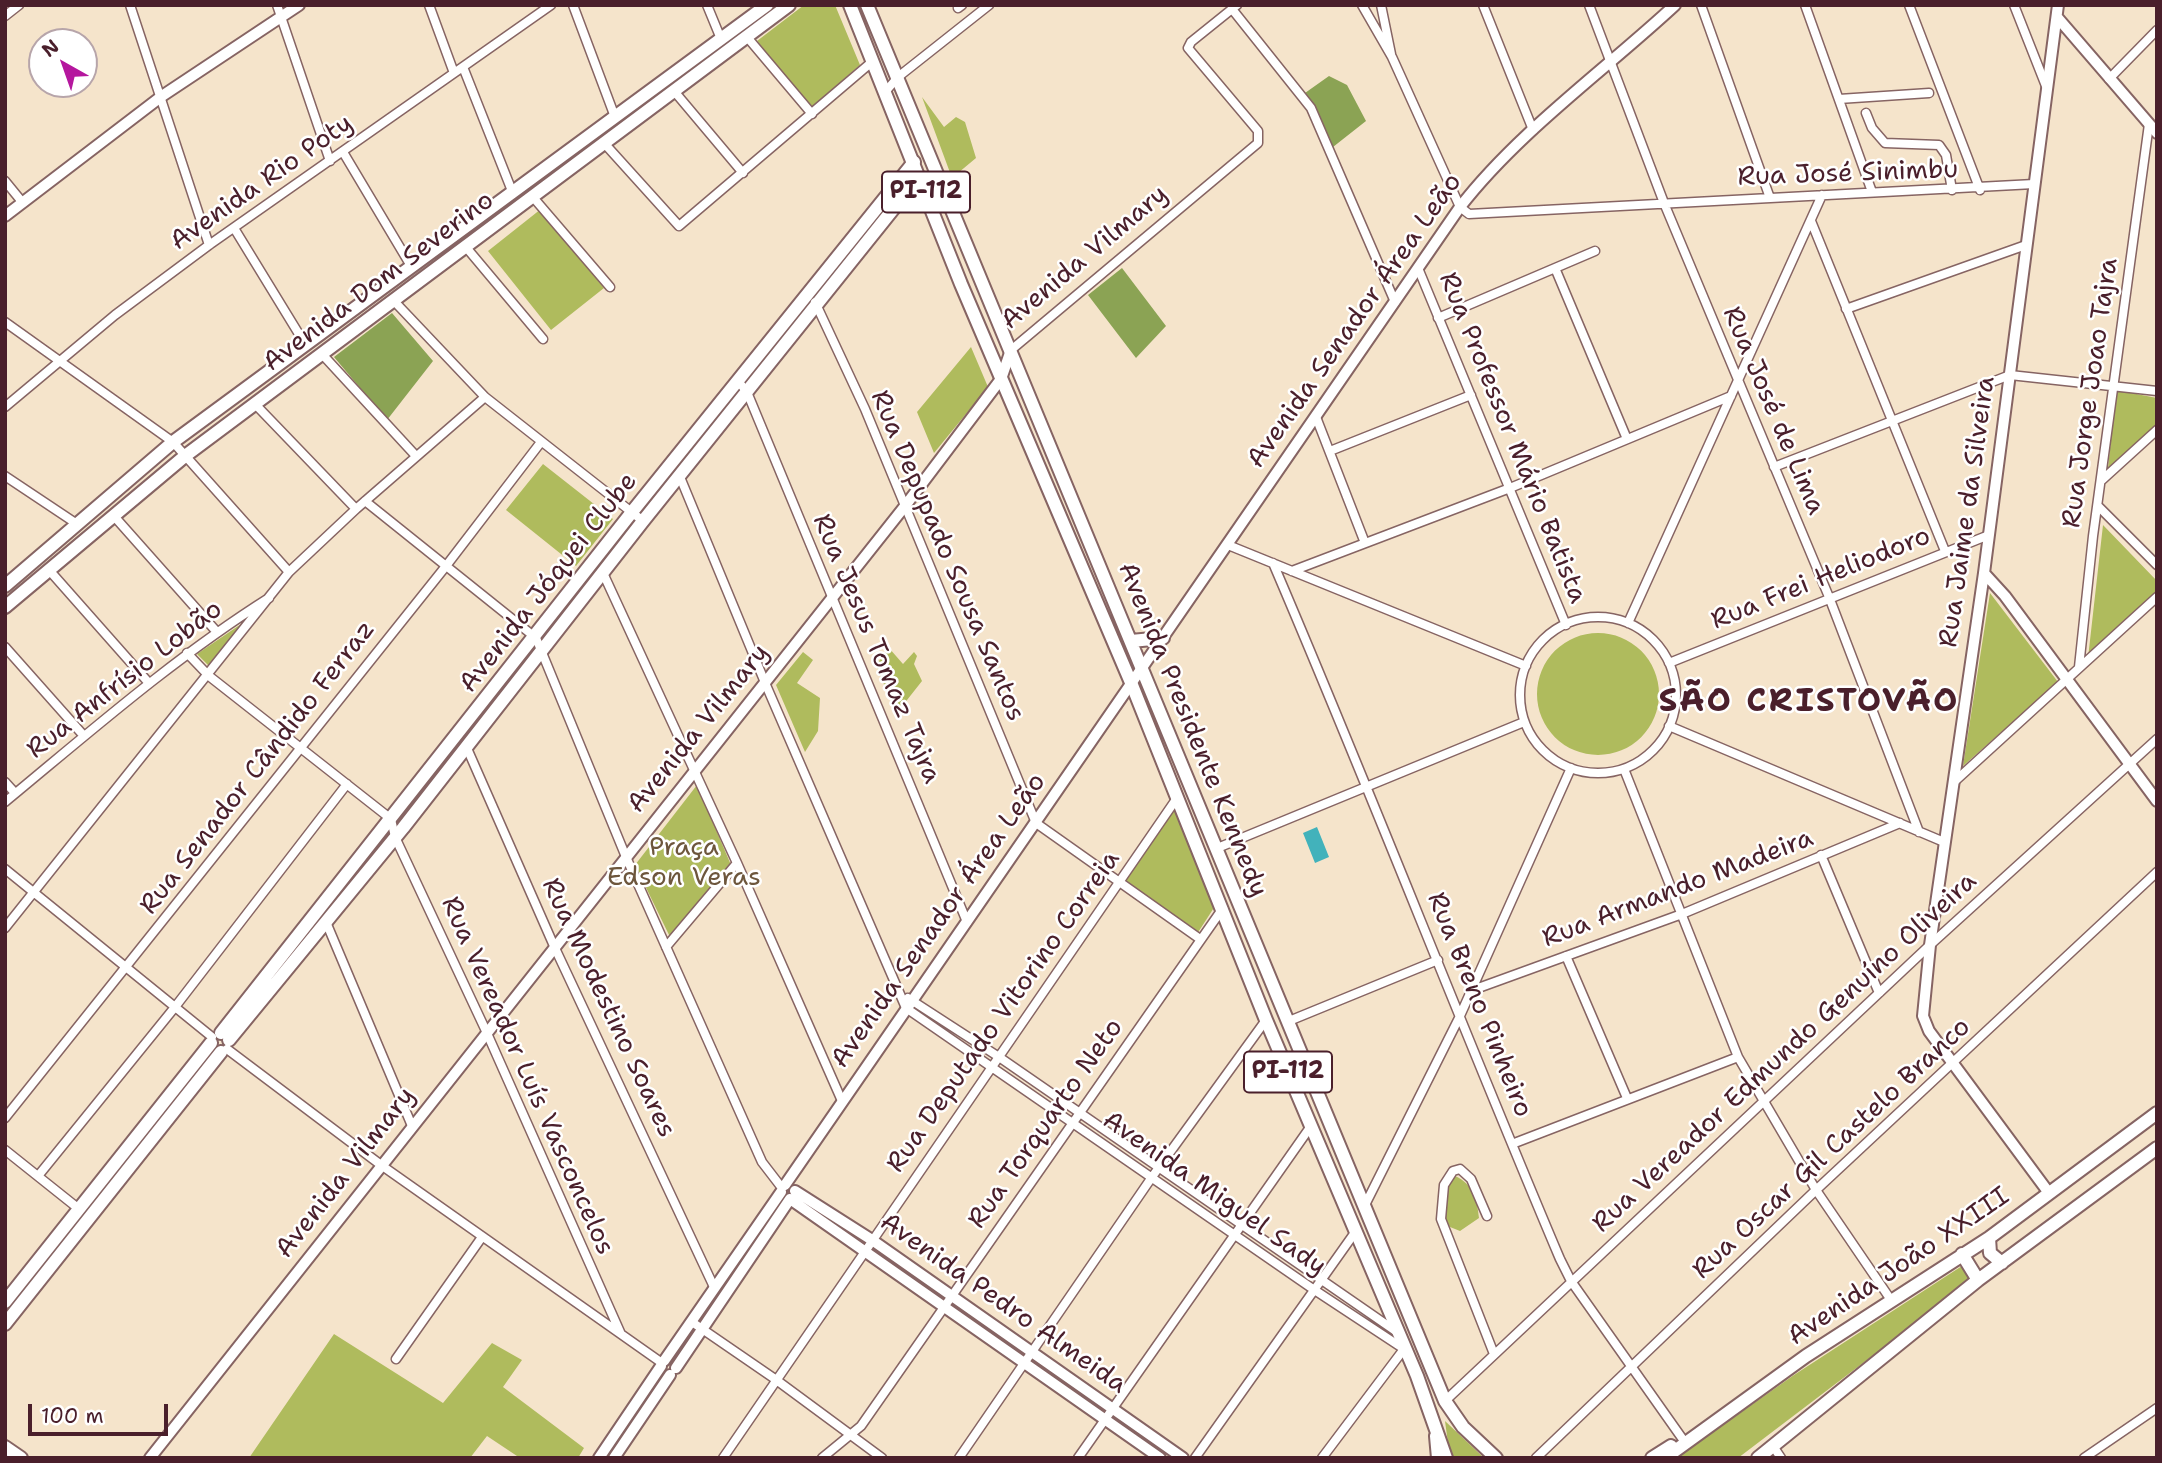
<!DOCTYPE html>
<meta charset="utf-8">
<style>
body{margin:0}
#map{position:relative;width:2162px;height:1463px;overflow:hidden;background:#f5e4cb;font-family:"Shantell Sans",sans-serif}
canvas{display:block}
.frame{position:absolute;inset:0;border:7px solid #4a1f2b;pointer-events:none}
.north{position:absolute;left:28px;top:28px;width:70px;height:70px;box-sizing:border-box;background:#fff;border:2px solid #b7a5aa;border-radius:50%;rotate:320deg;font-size:19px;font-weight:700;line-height:28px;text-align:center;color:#4a1f2b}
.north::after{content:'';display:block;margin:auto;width:24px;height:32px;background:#b5179e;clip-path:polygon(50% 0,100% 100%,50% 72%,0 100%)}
.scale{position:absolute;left:28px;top:1404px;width:140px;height:32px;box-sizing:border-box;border:4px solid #4a1f2b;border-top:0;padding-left:9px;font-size:21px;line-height:24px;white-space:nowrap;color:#4a1f2b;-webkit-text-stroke:5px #fff;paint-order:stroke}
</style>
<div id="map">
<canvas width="2162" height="1463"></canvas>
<div class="frame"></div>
<div class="north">N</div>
<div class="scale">100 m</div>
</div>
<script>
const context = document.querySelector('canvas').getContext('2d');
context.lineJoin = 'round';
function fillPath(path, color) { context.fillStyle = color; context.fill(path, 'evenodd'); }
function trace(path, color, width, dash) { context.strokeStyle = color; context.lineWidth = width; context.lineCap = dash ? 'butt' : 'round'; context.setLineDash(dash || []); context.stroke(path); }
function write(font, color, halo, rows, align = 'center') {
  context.font = font + ' "Shantell Sans",sans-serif'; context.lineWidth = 5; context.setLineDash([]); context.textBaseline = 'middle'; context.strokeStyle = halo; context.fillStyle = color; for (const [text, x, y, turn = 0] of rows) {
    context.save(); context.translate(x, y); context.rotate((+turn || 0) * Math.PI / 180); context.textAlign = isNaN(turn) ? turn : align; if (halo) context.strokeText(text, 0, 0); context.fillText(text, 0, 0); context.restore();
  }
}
const green = new Path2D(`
 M804,5H835L860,65L811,108L757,41Z
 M922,97L944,127L956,117L965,122L976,158L952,178Z
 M541,209L604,288L551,330L488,251Z
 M971,347L988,387L934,453L917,412Z
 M2116,390L2157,398V424L2108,468Z
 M543,464L613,519L576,566L506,510Z
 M2103,525L2157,581V592L2088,658Z
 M1990,593L2058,682L1963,766Z
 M250,618L210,667L197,654Z
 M1537 694a61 61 0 1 1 122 0a61 61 0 1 1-122 0Z
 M889,648L903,664L914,652L917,656L914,664L922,681L896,714L876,665Z
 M803,652L813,660L797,683L820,698L818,731L805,752L776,685Z
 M697,785L731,865L670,937L635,865Z
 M1177,798L1217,903L1197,934L1119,881Z
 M1455,1176C1473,1184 1477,1199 1479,1218L1460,1231L1450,1227L1443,1216L1448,1182Z
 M1965,1264L1971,1276L1963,1287L1738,1458H1676L1794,1375Z
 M334,1334L443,1403L492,1343L522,1360L503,1387L584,1448L578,1458H520L487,1436L470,1458H249Z
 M1445,1421L1484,1458H1450Z`);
const forest = new Path2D(`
 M1329,76L1347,85L1366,121L1333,147L1305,93Z
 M1122,268L1166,326L1136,358L1088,295Z
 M392,313L433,361L387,420L334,357Z`);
const water = new Path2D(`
 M1317,827L1329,857L1315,863L1303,833Z`);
const minor = new Path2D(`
 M130,5L209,245
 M277,5L330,161
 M429,5L454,73
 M573,5L615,117
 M707,5L721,39
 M1362,5L1392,57L1460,207L1469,214L2034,184
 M1381,5L1391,54
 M1483,5L1533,130
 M1589,5L1664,203L1829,597L1919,832
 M1701,5L1770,198
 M1805,5L1872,192
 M1909,5L1980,190
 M2014,5L2046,86
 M958,8L962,5
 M1232,9L1311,108L1395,302
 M5,16L19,5
 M747,37L812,114
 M463,67L512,191
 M2109,79L2157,30
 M674,91L743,173
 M886,91L898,77L989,5
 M1839,99L1929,93
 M1866,113L1872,128L1885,143L1939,145L1946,155L1952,190
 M604,143L679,226L873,61
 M343,152L411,266
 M5,181L23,203
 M532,196L610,287
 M1811,221L1945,551
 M234,228L305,344
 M465,246L543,339
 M1418,268L1566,625
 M1555,268L1627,439
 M393,300L485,397L643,521
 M815,302L865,409L1036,823L1200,939
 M1846,309L2026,245
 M1438,318L1595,251
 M5,322L173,442L289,572
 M1011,350L1258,143V131L1188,48L1191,42L1237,5
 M321,353L416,456
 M738,381L747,392L967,922
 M254,403L356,509
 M5,407L115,315L209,245L551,5
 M1316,417L1365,543
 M1330,451L1471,395
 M1774,467L2010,375L2157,391
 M5,476L77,524
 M680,477L766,685L906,1008L1313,1289L1404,1349L1322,1458
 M2102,480L2157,430
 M365,501L536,638L626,857L762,1162L782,1188
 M2098,506L2157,565
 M113,515L216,631
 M1228,545L1526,666
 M1273,563C1372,794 1462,1028 1560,1259L1571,1281L1684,1441
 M49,570L148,682
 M1292,571L1510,488L1731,396
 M603,573L737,863L842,1101
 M1520 695a78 78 0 1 1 156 0a78 78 0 1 1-156 0Z
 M1628,623L1822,195
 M5,647L84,736
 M187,653L209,676L391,819L395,837L486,1031L620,1332
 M1669,663L1989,535
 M2079,667L2093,536L2149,124
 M1669,726L1944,842
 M466,746L554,946L714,1287
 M1624,769L1738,1057L1816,1190L1891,1300
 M5,782L15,793
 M1954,782L2157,597
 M5,802C91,731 174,658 269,598
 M1215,849L1524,722
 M1821,855L1879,993
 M5,869L212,1037
 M326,922L412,1126
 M5,928L289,572L356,509L485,397
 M666,947L737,863
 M1566,956L1627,1098
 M1470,991L1682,914L1900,823
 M908,998L999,1057L1397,1332
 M1289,1021L1438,960
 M227,1049L381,1165L662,1363
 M5,1118L446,566L541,442
 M1512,1144L1738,1057
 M5,1150L79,1209
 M38,1176L175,1007L347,784
 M1364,1207L1459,1018L1571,768
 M1487,1216L1471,1179L1460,1169L1453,1171L1444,1185L1441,1219L1494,1354
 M692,1322L775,1379L882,1458
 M396,1359L482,1237
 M1445,1401L1930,945L2157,739
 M1773,1446L1781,1458
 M723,1458L1177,798
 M822,1458L861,1426L1223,908
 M959,1458L1152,1177L1266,1020
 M1078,1458L1311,1126
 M1195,1458L1356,1231
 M1536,1458L1816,1190L2157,872
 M2084,1458L2157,1408`);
const tertiary = new Path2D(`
 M2057,17L2157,133
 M5,216L162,96L299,5
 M1984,573L2005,596L2157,801
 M785,1185L1460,207C1518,132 1605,70 1675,5
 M795,1191L872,1240L1183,1458
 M2049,1193L1929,1031L1923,1016L1930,945L1984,573L2058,5
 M664,1361L781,1192
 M676,1368L790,1199L1160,1458
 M1435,1436L1437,1458
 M150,1458L905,506L1001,379L1011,350
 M599,1458L661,1366
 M614,1458L670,1375`);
const secondary = new Path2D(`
 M5,586L173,442L767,5
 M5,607L185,456L789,5
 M221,1033L632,512L914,162
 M229,1040L403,828L643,521L906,193L923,183
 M5,1302L211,1043
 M5,1324L221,1052
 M5,1447L21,1458`);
const primary = new Path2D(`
 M850,5L961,284L1132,685L1266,1020L1417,1376L1446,1458
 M867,5L1445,1401L1463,1427L1496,1458
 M1131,641L1163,638
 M1989,1238L1990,1253L2002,1263
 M1962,1254L1978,1280
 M1652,1458L1671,1446
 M1665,1458L1806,1356L1989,1238L2157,1113
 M1758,1458L1978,1280L2157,1148`);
const shields = [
 [926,192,88],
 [1288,1072,88]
];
const shieldNames = [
 ["PI-112",926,192],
 ["PI-112",1288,1072]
];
const streetNames = [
 ["Rua José Sinimbu",1848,174,-2],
 ["Avenida Rio Poty",262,183,-35],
 ["Avenida Vilmary",1085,258,-40],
 ["Avenida Dom Severino",379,282,-37],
 ["Avenida Senador Área Leão",1355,321,-55],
 ["Rua Jorge Joao Tajra",2091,393,-82],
 ["Rua José de Lima",1773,411,67],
 ["Rua Professor Mário Batista",1512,438,68],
 ["Rua Jaime da Silveira",1968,512,-82],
 ["Rua Depupado Sousa Santos",947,556,67],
 ["Rua Frei Heliodoro",1821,579,-22],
 ["Avenida Jóquei Clube",549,583,-52],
 ["Rua Jesus Tomaz Tajra",876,649,67],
 ["Rua Anfrísio Lobão",125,680,-38],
 ["Avenida Vilmary",699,729,-51],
 ["Avenida Presidente Kennedy",1192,730,68],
 ["Rua Senador Cândido Ferraz",258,768,-52],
 ["Rua Armando Madeira",1678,889,-21],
 ["Avenida Senador Área Leão",939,921,-55],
 ["Rua Breno Pinheiro",1479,1005,68],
 ["Rua Modestino Soares",608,1008,65],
 ["Rua Deputado Vitorino Correia",1004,1012,-55],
 ["Rua Vereador Edmundo Genuíno Oliveira",1785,1053,-43],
 ["Rua Vereador Luís Vasconcelos",527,1076,66],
 ["Rua Torquarto Neto",1046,1124,-55],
 ["Rua Oscar Gil Castelo Branco",1832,1149,-43],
 ["Avenida Vilmary",346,1173,-52],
 ["Avenida Miguel Sady",1214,1194,35],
 ["Avenida João XXIII",1899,1267,-34],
 ["Avenida Pedro Almeida",1003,1304,35]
];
const parkNames = [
 ["Praça",684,848],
 ["Edson Veras",684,878]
];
const districtNames = [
 ["SÃO CRISTOVÃO",1809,702]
];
fillPath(green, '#afbb5d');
fillPath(forest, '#8ba354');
fillPath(water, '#42b2bb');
trace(minor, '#866463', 11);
trace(tertiary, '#866463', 14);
trace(secondary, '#866463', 16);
trace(primary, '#866463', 16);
trace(minor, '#fff', 8);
trace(tertiary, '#fff', 10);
trace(secondary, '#fff', 12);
trace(primary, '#fff', 12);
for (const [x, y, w] of shields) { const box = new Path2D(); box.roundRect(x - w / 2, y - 20.5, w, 41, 5); context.fillStyle = '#fff'; context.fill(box); trace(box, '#4a1f2b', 2); }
write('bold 24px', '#4a1f2b', null, shieldNames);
write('26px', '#4a1f2b', '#fff', streetNames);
write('26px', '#6d563c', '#fff', parkNames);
context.letterSpacing = '2px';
write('bold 33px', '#4a1f2b', '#fff', districtNames);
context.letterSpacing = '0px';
</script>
